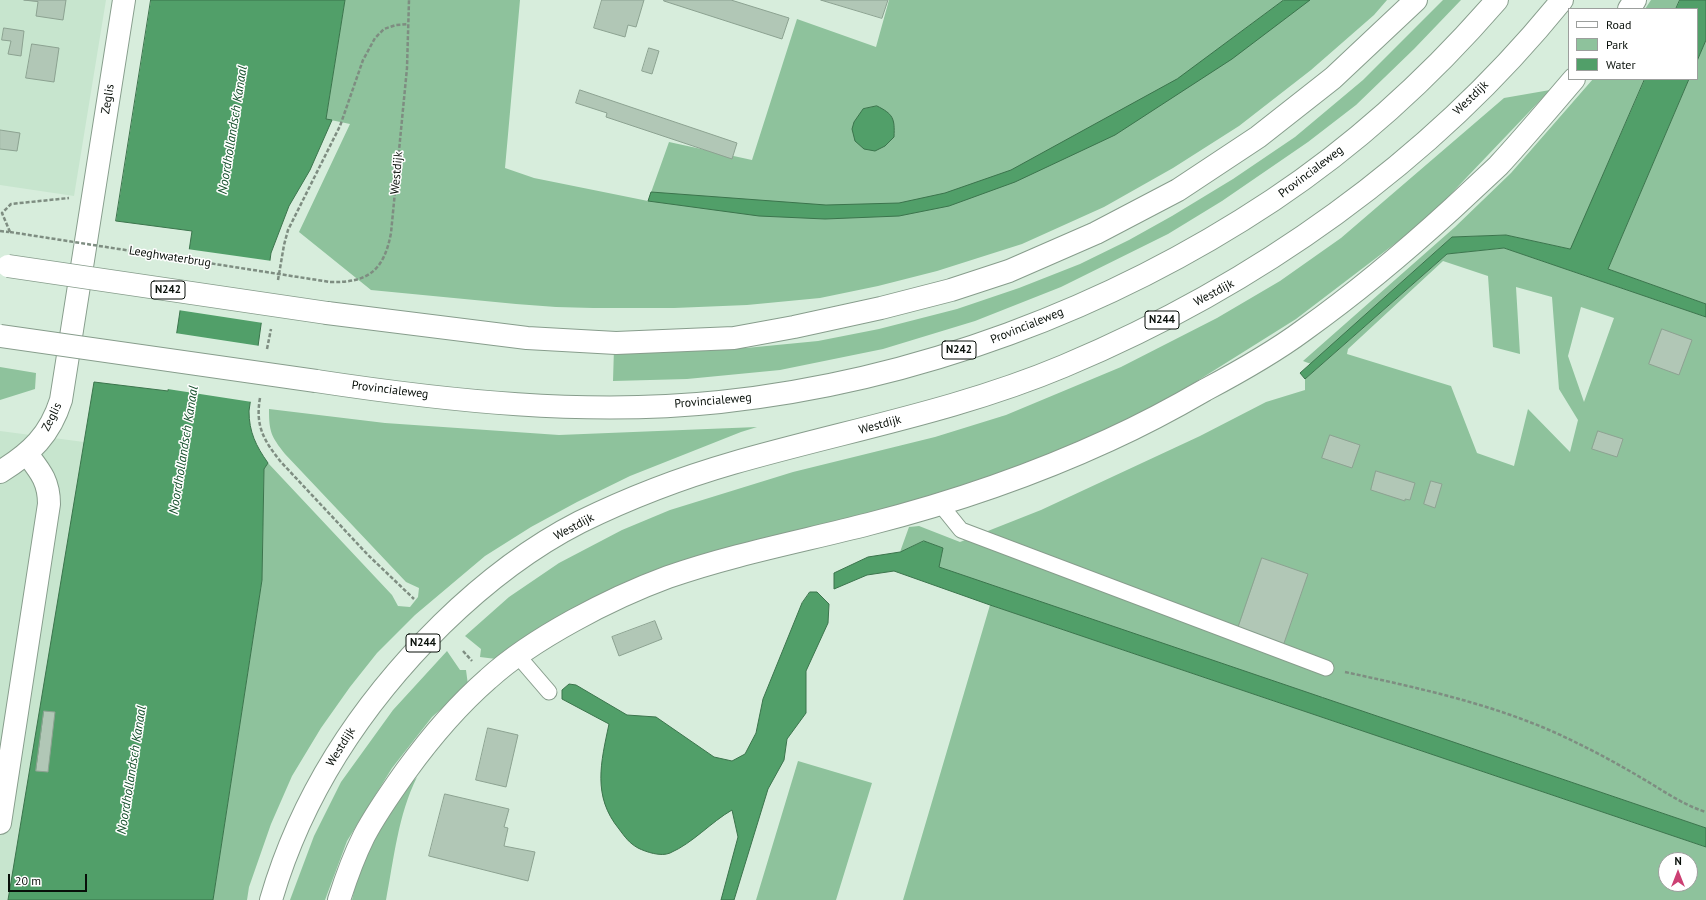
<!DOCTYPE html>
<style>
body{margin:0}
#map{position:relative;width:1706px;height:900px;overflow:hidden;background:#d7eddc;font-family:"PT Sans",sans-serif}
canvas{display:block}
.legend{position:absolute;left:1568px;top:8px;width:130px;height:72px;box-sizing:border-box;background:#fff;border:1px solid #9c9f9d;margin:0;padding:5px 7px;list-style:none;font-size:12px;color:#080f09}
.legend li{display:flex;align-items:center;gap:8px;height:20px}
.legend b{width:20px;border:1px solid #9c9f9d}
.north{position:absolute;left:1658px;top:852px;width:40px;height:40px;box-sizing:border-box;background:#fff;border:1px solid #9c9f9d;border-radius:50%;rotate:0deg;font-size:11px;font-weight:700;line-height:16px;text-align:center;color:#080f09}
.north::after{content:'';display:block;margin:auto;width:14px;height:18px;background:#cc4073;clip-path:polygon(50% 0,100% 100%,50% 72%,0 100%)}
.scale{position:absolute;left:8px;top:874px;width:79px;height:18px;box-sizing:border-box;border:2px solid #080f09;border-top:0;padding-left:5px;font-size:12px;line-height:14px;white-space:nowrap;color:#080f09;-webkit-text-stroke:3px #fff;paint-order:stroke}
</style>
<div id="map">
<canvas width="1706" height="900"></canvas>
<ul class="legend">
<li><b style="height:5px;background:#fff"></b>Road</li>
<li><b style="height:11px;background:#8ec29c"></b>Park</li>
<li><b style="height:11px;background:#519f69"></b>Water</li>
</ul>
<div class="north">N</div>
<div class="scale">20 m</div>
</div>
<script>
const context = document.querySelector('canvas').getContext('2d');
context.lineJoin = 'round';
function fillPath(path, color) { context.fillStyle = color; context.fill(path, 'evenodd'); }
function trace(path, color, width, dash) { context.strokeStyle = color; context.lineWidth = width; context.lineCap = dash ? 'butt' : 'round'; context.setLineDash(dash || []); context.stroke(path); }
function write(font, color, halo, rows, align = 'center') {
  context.font = font + ' "PT Sans",sans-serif'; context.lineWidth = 3; context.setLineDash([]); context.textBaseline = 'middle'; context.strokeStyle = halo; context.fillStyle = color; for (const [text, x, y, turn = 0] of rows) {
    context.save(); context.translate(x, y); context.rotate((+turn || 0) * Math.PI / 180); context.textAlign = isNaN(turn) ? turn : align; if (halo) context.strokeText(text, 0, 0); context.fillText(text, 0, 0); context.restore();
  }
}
const built = new Path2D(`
 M0,0H106L74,196L0,185Z
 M0,431L84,442L15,900H0Z`);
const green = new Path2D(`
 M345,0H520L505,168L534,178L648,201L669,142L752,160L797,19L876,47L889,0H1387L1374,15L1311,70L1239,126L1173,168L1104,207L1022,244L937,271L878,286L820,298L747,305L674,308H593L556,307L516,304L371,290L299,232L350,124L326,119Z
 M1443,0H1461L1414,49L1356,105L1308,142L1222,201L1168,234L1061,287L975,321L883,349L780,370L687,379L613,381L614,348H746L818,341L879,329L957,309L1019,288L1080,264L1129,240L1172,216L1233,179L1295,137L1363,80Z
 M1651,0H1680L1676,9H1645Z
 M1706,40V304L1608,269L1689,79H1697V61Z
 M1593,79H1645L1570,249L1506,235L1452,237L1311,364L1303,361L1455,227L1511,173Z
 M1550,90L1426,220L1296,319L1178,393L1092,437L1029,463L900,506L742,545L496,659L480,657L481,649L465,636L509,597L559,563L622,530L670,510L793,472L935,437L1006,415L1121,367L1217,318L1280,281L1341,238L1504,98Z
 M1504,248L1706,317V828L938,567L943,548L924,541L900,552L909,527L919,526L960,542L1041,510L1200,436L1266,402L1305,390V379L1447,254ZM1443,261L1488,276L1493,347L1520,354L1516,287L1552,297L1559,389L1578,420L1570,452L1528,409L1514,466L1477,453L1451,386L1347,354L1348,349ZM1581,307L1614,318L1584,402L1568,356Z
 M0,367L36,373L35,389L0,400Z
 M269,409L385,423L559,435L757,427L741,432L630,476L577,502L531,527L485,556L415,615L377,653L350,687L321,728L292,776L271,824L249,887L247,900H213L262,580L264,469L268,463L392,595L398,606L410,607L418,597L419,588L406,582L285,454C271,436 269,432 269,409Z
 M990,605L1706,847V900H903ZM1666,860H1690V884H1666Z
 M447,651L460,670H466L468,685L432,717L392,768L347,841L325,900H290L314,836L341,782L393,710Z
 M798,761L872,783L836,900H756Z
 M417,777C398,815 394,859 386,900H352L359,870L381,828L404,790Z`);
const water = new Path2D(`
 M151,0H345L326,119L332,120L310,170L289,206L271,253L249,411C249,432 256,446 268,463L264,469L262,580L213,900H8L94,382L168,391L192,231L116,221Z
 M1284,0H1310L1232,59L1115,135L1015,182L949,206L899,216L825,219L759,216L648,201L651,192L826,205L899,203L945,193L1011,170L1177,79Z
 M1680,0H1706V40L1697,61V9H1676Z
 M1645,79H1689L1608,269L1706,304V317L1504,248L1447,254L1305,379L1300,373L1452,237L1506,235L1570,249Z
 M877,106C893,114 895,118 894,137L885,146L875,151L864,149L855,141L852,129L854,122L863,109Z
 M924,541L943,548L939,567L1706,828V847L990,605L894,571L867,575L834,589V573L868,557L900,552Z
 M810,592H817L829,604L828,623L806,671V713L787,739L784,760L768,789L734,900H721L738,837L732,810C711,822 693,843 670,853C661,857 646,852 638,848C629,843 625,837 619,829C592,796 601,762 609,724L562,699V690L569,684L576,685L627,715L656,717L714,757L732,761L745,754L756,733L763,699L802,603Z`);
const pier = new Path2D(`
 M187,249L272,261L263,323L178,310Z
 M175,333L260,346L252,402L161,388L166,389Z`);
const building = new Path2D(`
 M24,0H66L63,20L36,16L38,2Z
 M602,0H644L636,27L628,25L625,37L594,28Z
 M664,0H731L789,18L782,39L664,1Z
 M821,0H888L882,18Z
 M4,28L24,31L21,56L8,54L11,41L2,40Z
 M32,44L59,48L54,82L26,78Z
 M649,48L659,51L652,74L642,71Z
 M580,90L737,143L732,159L606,117L607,113L576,103Z
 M0,130L20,133L17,151L0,149Z
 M1662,329L1692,340L1679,375L1649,364Z
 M1598,431L1623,439L1617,457L1592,449Z
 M1330,435L1360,445L1352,468L1322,458Z
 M1376,471L1415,483L1410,500L1405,499V501L1371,490Z
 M1431,481L1442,484L1435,508L1424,504Z
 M1262,558L1308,574L1282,649L1236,634Z
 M655,621L662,639L619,656L612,637Z
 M44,711L55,712L48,772L36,771Z
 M488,728L518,735L506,787L476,780Z
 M445,794L509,809L504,827L508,828L504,846L535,852L528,881L429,856Z`);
const path = new Path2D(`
 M0,231L9,232
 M10,232L2,213L11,204L69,198
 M278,280L284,245L288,230L340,126L363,60L375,38L384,29L396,25L408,24
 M330,282C369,283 384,270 391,233L407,68L409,0
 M267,349L271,329
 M260,398C255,426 264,441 281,462L368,555L414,599
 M463,651L472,661
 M1345,672C1423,689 1503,706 1575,742C1600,754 1625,768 1650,783C1668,794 1686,806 1706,812`);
const service = new Path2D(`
 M940,504L961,530L1326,668
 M518,656L549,692`);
const minor = new Path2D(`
 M1629,9L1635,0
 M0,472C31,453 50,435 61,400L124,0
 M0,823L49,504C49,481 40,471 27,454
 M339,900C346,878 354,856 364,836C376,813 391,792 406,771C430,738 457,706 488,679C533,638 611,598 668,577C734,554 803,541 869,524C951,503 1033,475 1109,440C1142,425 1174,408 1205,390C1239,372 1273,353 1304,330C1356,293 1406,251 1453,208C1468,194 1483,180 1498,166C1524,138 1549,108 1574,79`);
const primary = new Path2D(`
 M327,313L527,338L616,343L734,338L794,327L881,308L951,290L1009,271L1096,233L1178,190L1258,137L1333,78L1416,0
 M316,381C448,401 586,416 720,402C916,381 1109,309 1273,200C1357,144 1432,75 1497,0
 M271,900C302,793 363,702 442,624C483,584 529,548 580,522C629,498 681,478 733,463C844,431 957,411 1064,366C1255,286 1431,162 1562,0`);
const pathBridge = new Path2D(`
 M10,232L330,282`);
const primaryBridge = new Path2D(`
 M8,266L327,313
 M0,336L316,381`);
const shields = [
 [168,290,34],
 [1162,320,34],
 [959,350,34],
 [423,643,34]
];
const shieldNames = [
 ["N242",168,290],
 ["N244",1162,320],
 ["N242",959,350],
 ["N244",423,643]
];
const streetNames = [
 ["Westdijk",1471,98,-44],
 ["Zeglis",108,99,-81],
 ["Provincialeweg",1311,172,-37],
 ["Westdijk",397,173,-85],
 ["Leeghwaterbrug",170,257,9],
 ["Westdijk",1214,293,-28],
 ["Provincialeweg",1027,326,-22],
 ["Provincialeweg",390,390,7],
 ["Provincialeweg",713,401,-5],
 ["Zeglis",52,417,-64],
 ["Westdijk",880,425,-15],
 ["Westdijk",574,527,-28],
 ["Westdijk",341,747,-58]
];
const waterNames = [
 ["Noordhollandsch Kanaal",233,130,-81],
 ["Noordhollandsch Kanaal",184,450,-81],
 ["Noordhollandsch Kanaal",132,770,-81]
];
fillPath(built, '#c7e5ce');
fillPath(green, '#8ec29c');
fillPath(water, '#519f69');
trace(water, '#3b744c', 1);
fillPath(pier, '#d7eddc');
fillPath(building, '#b1c7b6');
trace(building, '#8ca291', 1);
trace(service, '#879d8c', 17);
trace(minor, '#879d8c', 24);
trace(primary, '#879d8c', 24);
trace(path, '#7e8d81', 2.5, [4, 2]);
trace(service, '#fff', 15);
trace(minor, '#fff', 22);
trace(primary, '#fff', 22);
trace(primaryBridge, '#879d8c', 24, []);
trace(pathBridge, '#7e8d81', 2.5, [4, 2]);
trace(primaryBridge, '#fff', 22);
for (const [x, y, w] of shields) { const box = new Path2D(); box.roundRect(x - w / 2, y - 9, w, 18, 3); context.fillStyle = '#fff'; context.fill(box); trace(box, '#080f09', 1); }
write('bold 11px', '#080f09', null, shieldNames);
write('12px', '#080f09', '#fff', streetNames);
write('italic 13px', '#154f2b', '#fff', waterNames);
</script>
